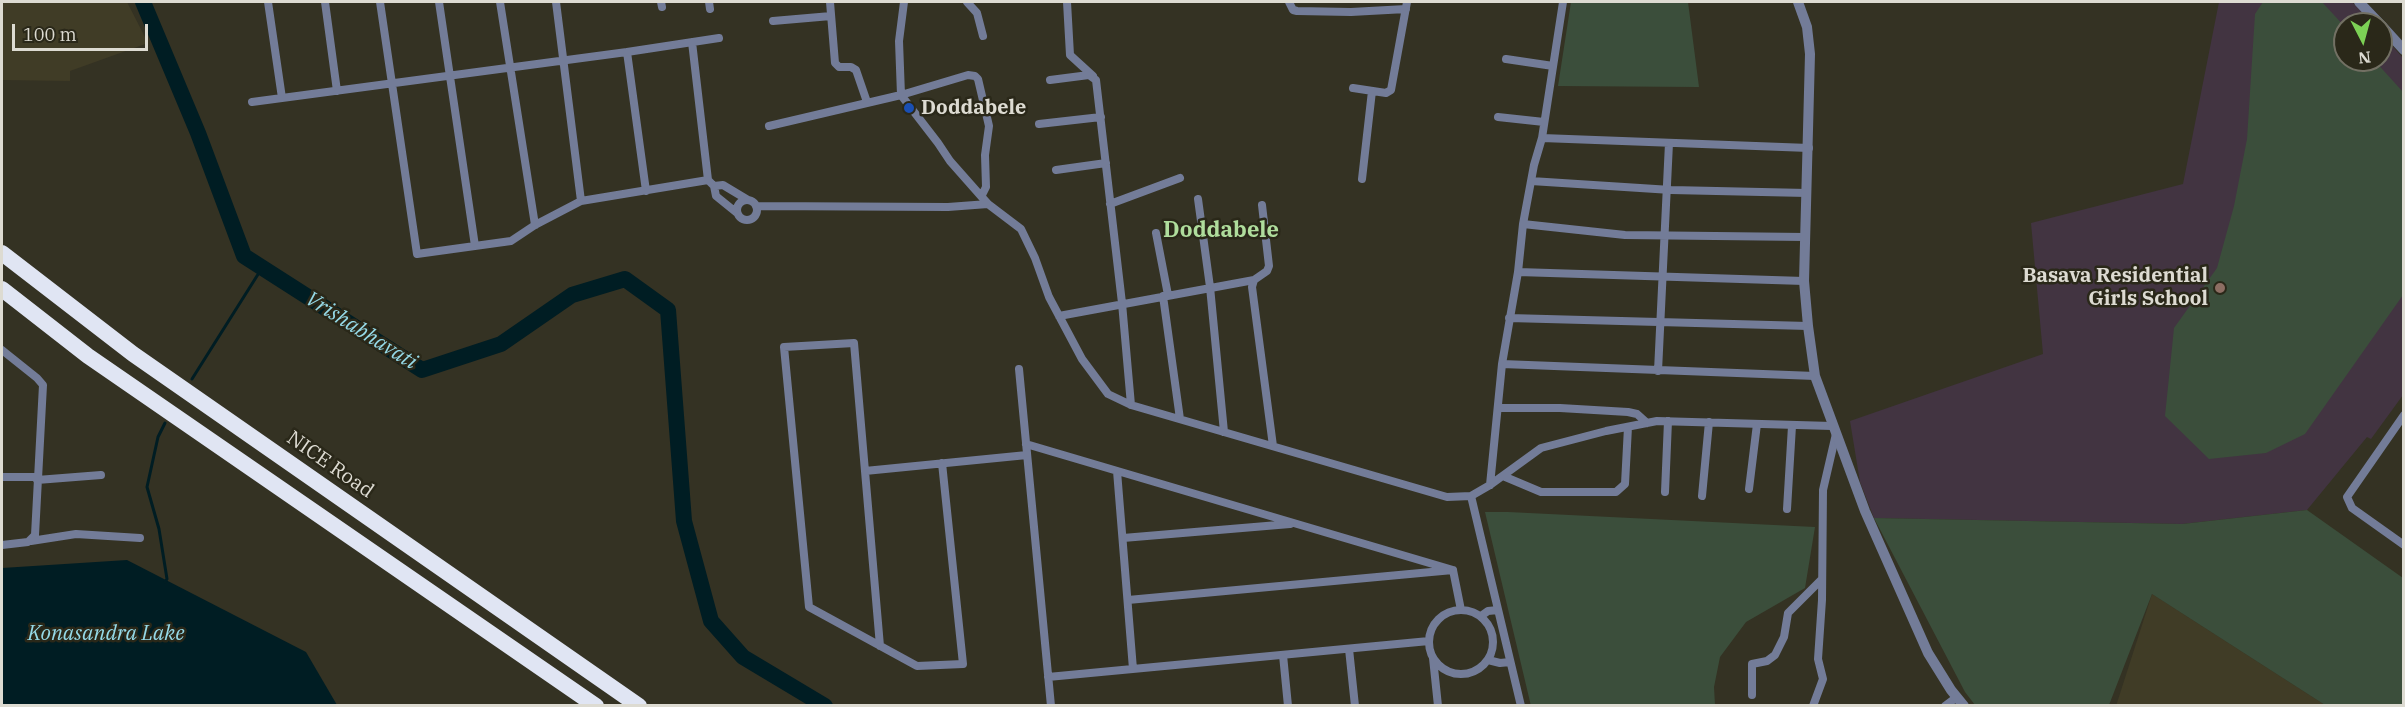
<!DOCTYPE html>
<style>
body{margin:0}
#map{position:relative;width:2405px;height:707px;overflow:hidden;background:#343223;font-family:"IBM Plex Serif",serif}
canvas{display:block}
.frame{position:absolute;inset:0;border:3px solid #dddbd2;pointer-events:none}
.north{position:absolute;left:2333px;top:12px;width:60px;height:60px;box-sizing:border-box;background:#2a2819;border:2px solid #727063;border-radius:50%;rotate:174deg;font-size:16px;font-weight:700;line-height:24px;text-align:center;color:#dddbd2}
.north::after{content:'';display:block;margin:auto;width:21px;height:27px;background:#7cd155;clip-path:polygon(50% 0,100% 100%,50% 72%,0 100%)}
.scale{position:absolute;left:12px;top:24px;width:136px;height:27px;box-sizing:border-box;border:3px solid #dddbd2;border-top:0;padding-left:8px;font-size:18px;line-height:21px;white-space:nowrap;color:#dddbd2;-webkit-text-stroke:4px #2a2819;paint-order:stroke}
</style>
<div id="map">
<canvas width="2405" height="707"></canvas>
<div class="frame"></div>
<div class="north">N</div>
<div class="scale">100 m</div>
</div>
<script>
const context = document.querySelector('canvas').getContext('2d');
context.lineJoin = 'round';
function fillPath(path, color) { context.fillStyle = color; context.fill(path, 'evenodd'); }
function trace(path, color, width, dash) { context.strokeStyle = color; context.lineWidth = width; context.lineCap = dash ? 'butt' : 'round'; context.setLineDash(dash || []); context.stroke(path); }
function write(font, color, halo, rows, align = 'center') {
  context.font = font + ' "IBM Plex Serif",serif'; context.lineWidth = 5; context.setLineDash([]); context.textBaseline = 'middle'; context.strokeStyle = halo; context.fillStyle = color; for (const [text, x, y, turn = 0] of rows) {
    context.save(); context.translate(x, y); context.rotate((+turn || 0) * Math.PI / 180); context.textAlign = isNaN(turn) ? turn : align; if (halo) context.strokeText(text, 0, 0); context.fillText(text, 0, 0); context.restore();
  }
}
const built = new Path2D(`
 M2,2H127L148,43L70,71V81L2,80Z
 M2152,594L2325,705L2116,706Z`);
const education = new Path2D(`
 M2219,2H2352L2373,24H2345V60H2381V33L2403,58V395L2371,439L2367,437L2307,510L2182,524L1874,518L1860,482L1850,421L2043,354L2031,223L2183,184Z`);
const green = new Path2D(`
 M1571,2H1688L1699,87L1558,86Z
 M2263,2H2322L2345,27V60H2374L2403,92V295L2305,434L2266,453L2209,459L2165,416L2174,328L2217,268L2234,206L2247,139L2255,14Z
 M2307,510L2403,578V705H2325L2152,594L2109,705H1975L1965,692L1874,518L2182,524Z
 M1485,512H1508L1815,527L1805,588L1746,622L1720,657L1714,687L1715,705L1531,706Z`);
const water = new Path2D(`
 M127,560L306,652L337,705H2V568Z`);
const stream = new Path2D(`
 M192,379L262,268
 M165,582L167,579L159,529L147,487L158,437L165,423`);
const river = new Path2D(`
 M143,2L198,133L244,256L422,370L501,344L572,295L625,279L668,310L684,521L711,621L743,657L825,706`);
const minor = new Path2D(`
 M268,2L282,98
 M325,2L337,91
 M380,2L417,254L511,241L535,225L581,201L708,180L714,186
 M439,2L475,246
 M500,2L535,225
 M556,2L581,201
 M661,2L662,7
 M709,2L710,9
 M830,2L835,63L839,67H851L856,70L867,102
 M904,2L899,41L901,95L938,143L950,161L988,204L1021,229L1035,258L1049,297L1082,359L1108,394L1131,405L1447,497L1471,496L1490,485L1541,448L1606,431L1657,421L1832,426
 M967,2L977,13L983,36
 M1067,2L1070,55L1093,76
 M1289,2L1293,10L1297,11L1351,12L1406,9
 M773,21L831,16
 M692,42L708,180
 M627,52L719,38
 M1506,59L1553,66
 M1050,80L1089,75L1096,80L1122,303L1131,405
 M1353,88L1386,93L1391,90L1407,2
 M252,102L627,52L646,191
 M1498,117L1544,122
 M1039,124L1101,117
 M769,126L901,95L968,75L975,76L978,79L989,126L985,155L986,187L982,195
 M1542,138L1809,148
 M1056,170L1106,163
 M1362,179L1372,91
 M1531,181L1671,190L1807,193
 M1198,199L1210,287L1224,432
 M737 210a10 10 0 1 1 20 0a10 10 0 1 1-20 0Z
 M1110,204L1180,178
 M1262,205L1269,266L1267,271L1254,280L1252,287L1273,446
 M756,206L948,207L988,204
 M737,213L716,196L714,186L723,185L748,200
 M1523,224L1625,235L1805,237
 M1156,233L1168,295
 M1518,272L1804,281
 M1163,296L1180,419
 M1059,316L1254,280
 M1509,318L1808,326
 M2,350L37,378L43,385L35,535L28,542L2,545
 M1502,364L1518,272L1523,224L1534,165L1542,138L1563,2
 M1019,369L1051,706
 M1658,371L1669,143
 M1498,408H1560L1628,412L1637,414L1647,423
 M2404,415L2347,497L2352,508L2404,545
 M1026,444L1453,570
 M865,471L1027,455
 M1117,471L1133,669
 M1503,476L1541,492H1616L1625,484L1628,427
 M2,477H37
 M37,480L101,475
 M1490,485L1502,364L1815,376
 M1749,489L1757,424
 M1665,492L1668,421
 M1471,496L1521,706
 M1702,496L1709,422
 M1787,509L1792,426
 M1123,538L1290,524
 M31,541L76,534L140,538
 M1128,600L1453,570L1461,610
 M1429 642a32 32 0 1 1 64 0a32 32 0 1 1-64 0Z
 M1481,616L1488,611L1498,610
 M880,646L854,343L784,347L809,607L917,666L963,664L942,463
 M1349,649L1355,706
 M1283,655L1288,706
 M1433,658L1438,706
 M1488,660L1500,663L1510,662
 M1048,677L1429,641
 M1752,695V664L1767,661L1775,655L1784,637L1788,613L1822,579
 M1813,706L1823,679L1818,659L1822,600L1823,490L1836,434
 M1945,706L1957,697`);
const tertiary = new Path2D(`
 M1798,2L1807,27L1810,54L1804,281L1808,326L1815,376L1865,511L1928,653L1951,690L1964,706
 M2359,2L2380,24
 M2381,25L2404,50`);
const motorway = new Path2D(`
 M2,253L133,354L639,706
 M2,289L88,356L596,706`);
const markers = [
 [909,108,6,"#1a4fb4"],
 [2220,288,6,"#8d6e63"]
];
const poiNames = [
 ["Doddabele",921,108],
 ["Basava Residential",2208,276,"right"],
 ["Girls School",2208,299,"right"]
];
const streetNames = [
 ["NICE Road",330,465,35]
];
const waterNames = [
 ["Vrishabhavati",361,331,32],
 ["Konasandra Lake",106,634]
];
const quarterNames = [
 ["Doddabele",1221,231]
];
fillPath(built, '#403c26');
fillPath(education, '#423441');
fillPath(green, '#3b4e3b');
fillPath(water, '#001d23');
trace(stream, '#001d23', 3);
trace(river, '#001d23', 16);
trace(minor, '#737c98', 8);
trace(tertiary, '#737c98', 10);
trace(motorway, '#e0e5f3', 16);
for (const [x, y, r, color] of markers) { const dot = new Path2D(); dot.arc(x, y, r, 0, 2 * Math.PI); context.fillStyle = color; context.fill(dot); trace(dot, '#2a2819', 2); }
write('bold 20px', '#dddbd2', '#2a2819', poiNames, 'left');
write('20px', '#dddbd2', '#2a2819', streetNames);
write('italic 21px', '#95d9e7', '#2a2819', waterNames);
write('bold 22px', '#afdd9c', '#2a2819', quarterNames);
</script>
